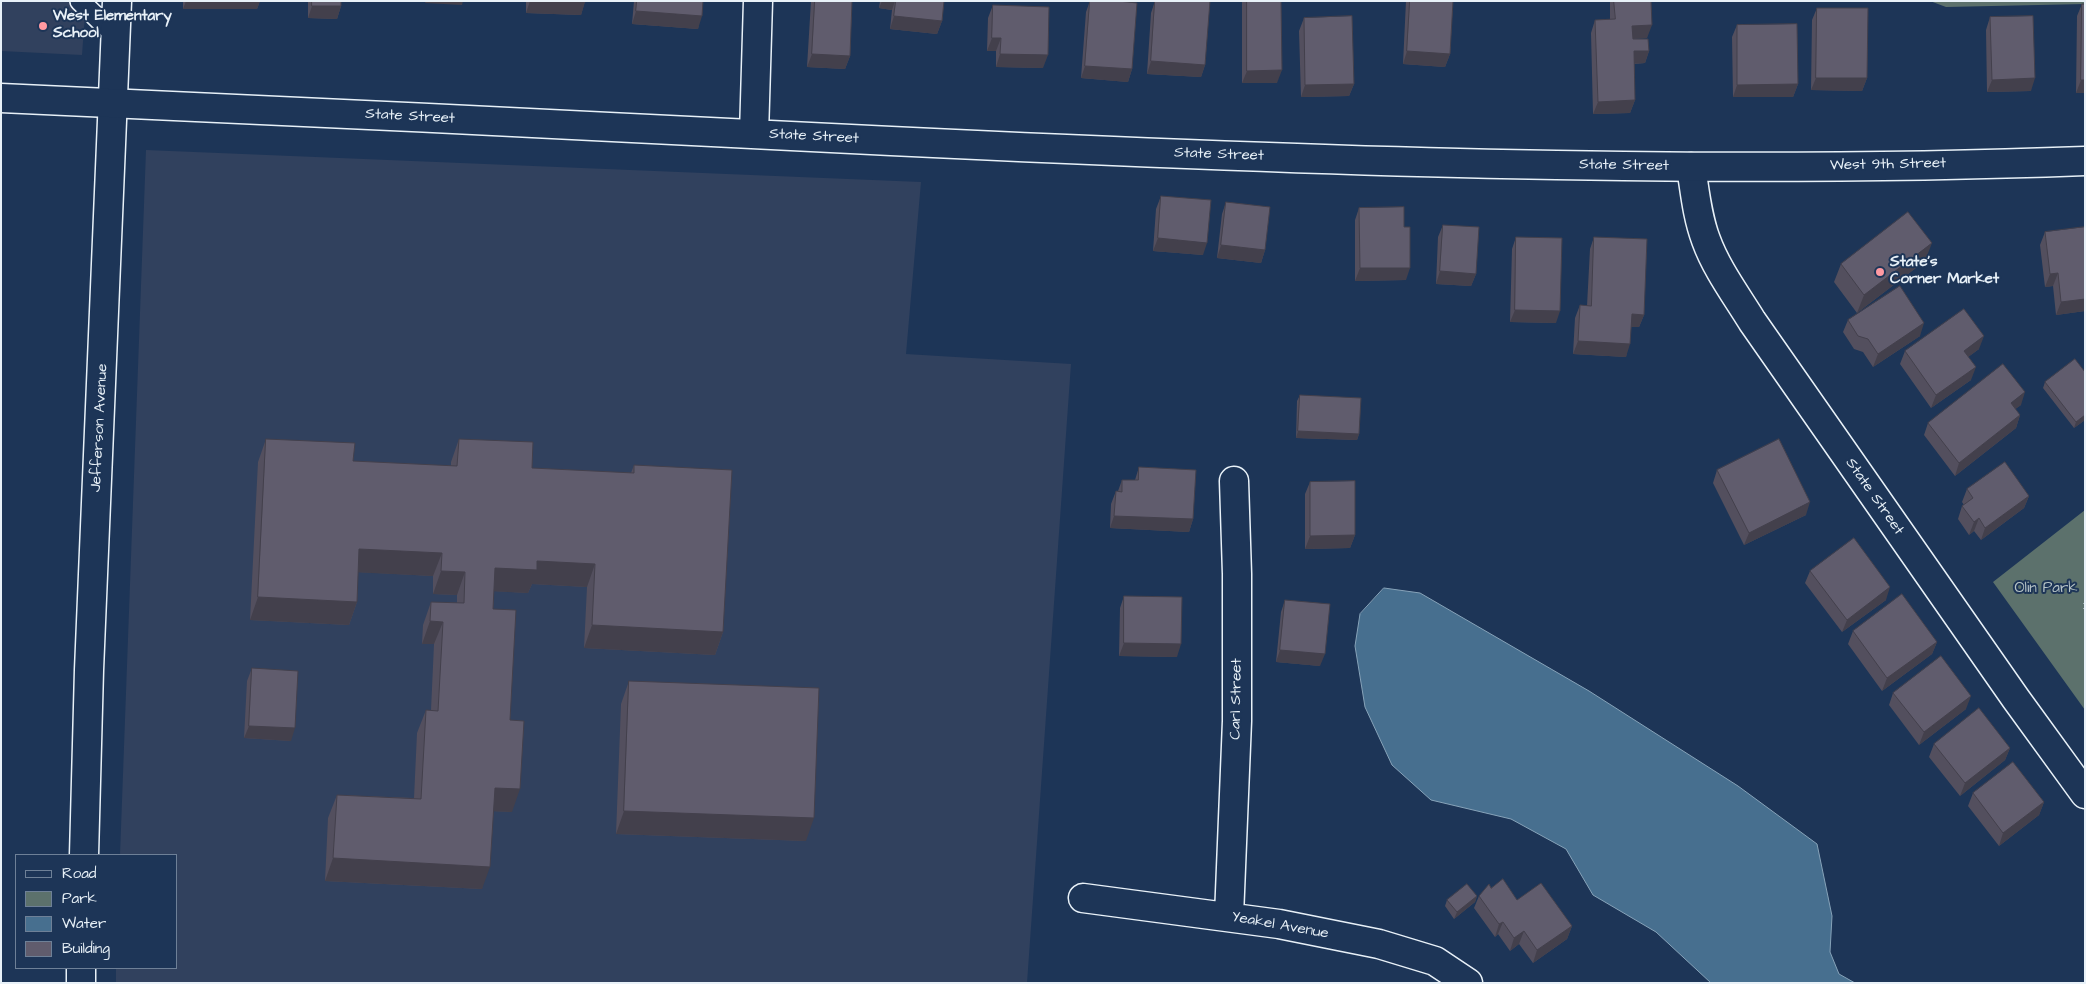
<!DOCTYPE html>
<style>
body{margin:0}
#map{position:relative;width:2086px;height:984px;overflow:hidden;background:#1d3557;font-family:"Architects Daughter",sans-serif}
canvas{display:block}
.frame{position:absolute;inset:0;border:2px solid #e8f1f8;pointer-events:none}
.legend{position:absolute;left:15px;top:854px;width:162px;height:115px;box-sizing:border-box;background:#1d3557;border:1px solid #6e8097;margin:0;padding:6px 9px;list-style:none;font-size:15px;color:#e8f1f8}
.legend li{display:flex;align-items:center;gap:10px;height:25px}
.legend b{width:25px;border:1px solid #6e8097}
</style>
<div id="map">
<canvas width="2086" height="984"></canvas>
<div class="frame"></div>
<ul class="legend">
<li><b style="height:6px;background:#1d3557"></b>Road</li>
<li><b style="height:14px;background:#5c716c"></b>Park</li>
<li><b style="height:14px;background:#476f8f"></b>Water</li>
<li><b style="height:14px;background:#605c6d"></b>Building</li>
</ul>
</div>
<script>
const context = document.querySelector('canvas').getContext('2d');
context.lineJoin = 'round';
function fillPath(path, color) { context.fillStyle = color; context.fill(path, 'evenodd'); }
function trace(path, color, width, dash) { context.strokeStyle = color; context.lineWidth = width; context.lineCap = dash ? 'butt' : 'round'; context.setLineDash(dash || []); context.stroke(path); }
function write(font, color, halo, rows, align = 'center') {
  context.font = font + ' "Architects Daughter",sans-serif'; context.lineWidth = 4; context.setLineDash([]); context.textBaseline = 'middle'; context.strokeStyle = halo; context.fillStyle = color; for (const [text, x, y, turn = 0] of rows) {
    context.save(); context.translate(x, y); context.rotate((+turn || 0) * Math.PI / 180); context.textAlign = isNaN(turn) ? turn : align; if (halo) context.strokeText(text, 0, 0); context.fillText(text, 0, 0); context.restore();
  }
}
const built = new Path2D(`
 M1,1H86L82,55L1,51Z
 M146,150L921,182L906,354L1071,364L1027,983H116V968H176V855H120Z`);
const green = new Path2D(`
 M1930,1H2085V4L1946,7Z
 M2085,510V710L1993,582Z`);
const water = new Path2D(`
 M1384,588L1420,593L1589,691L1738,786L1817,844L1832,916L1830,952L1839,974L1855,983H1711L1656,932L1593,895L1566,849L1511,819L1431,800L1392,765L1365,707L1355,646L1360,614Z`);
const path = new Path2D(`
 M2085,603V611`);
const service = new Path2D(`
 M80,1L115,35`);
const minor = new Path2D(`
 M1691,167C1695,192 1697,216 1706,240C1716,268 1736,295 1752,321L2016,699L2085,794
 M84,855L89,670L117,1
 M1083,898L1279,924L1379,944L1435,961L1468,983
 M1229,916L1237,721V574L1234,481
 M81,983V968`);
const tertiary = new Path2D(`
 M1,98C298,111 594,126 891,141C1289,160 1687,176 2085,161
 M754,134L758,1`);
const wall = new Path2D(`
 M183,1H260L257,9H183Z
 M291,1H341V6L337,19L308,18V2H291Z
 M526,1H585L581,15L526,13Z
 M634,1H703L698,29L632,24Z
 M811,1H852L850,56L845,69L807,67Z
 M880,1H944L942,21L937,34L890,29L892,10L879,8Z
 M1090,1H1118L1132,69L1128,82L1081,78L1086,12Z
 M1155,1L1205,65L1201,77L1147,74L1151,13Z
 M1242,1H1281L1277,83H1242Z
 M1406,1H1453L1450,54L1445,67L1403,64Z
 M1610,1H1651L1647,38L1633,39L1649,51L1645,63L1634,64L1635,100L1630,113L1593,114L1591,33L1595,20H1610Z
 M2082,4H2085V93H2076L2077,16Z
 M993,5L1043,68L996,67V51H987L988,18Z
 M1817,8L1867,78L1862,91L1811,90L1812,20Z
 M1990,17L2031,91L1987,92L1986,30Z
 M1304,18L1354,84L1349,96L1301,97L1299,31Z
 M1737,25L1798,84L1793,97H1733L1732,37Z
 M1161,196L1203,255L1153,251L1156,209Z
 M1226,202L1265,250L1261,263L1217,258L1222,214Z
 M1359,208L1406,280L1355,281V220Z
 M1443,225L1476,274L1471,286L1436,284L1438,237Z
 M2045,232L2085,311L2056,315L2053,286L2045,287L2040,245Z
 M1516,237L1556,323L1510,322L1512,249Z
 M1594,237L1644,315L1639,327H1631L1626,357L1573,354L1575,318L1580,305L1587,306L1590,249Z
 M1925,261L1857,313L1834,282L1841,264Z
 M1848,320L1920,336L1873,367L1863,352L1854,349L1843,332Z
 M1979,349L1968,357L1971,380L1931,408L1900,364L1905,351Z
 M2085,372V420L2074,428L2043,388L2045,382Z
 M1300,395L1359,434L1357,440L1296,438L1297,401Z
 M2021,405L2015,409L2020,415L2016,428L1955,476L1924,435L1928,423Z
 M266,439L353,461L451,466V462L459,439L532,468L631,473L634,465L723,632L715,655L584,648L587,587L532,584L528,593L494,591L493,609L510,720L512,812L493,811L482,889L325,881L328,818L337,795L414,798L417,733L426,710H431L434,644H422L423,625L431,602L457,603V595L433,594V576L358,572L357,602L349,625L250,620L258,462Z
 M1139,467L1193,519L1189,532L1110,528L1111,504L1116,491H1118L1122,480H1135Z
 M1717,470L1806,515L1744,545L1713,483Z
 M1310,482L1355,535L1350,548L1305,549V494Z
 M1967,489L2029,496L2024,508L1981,540L1974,531L1969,535L1958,519L1962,506L1964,505L1962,502Z
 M1810,571L1886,600L1842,632L1805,583Z
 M1124,596L1177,657L1119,656L1120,608Z
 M1285,600L1320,666L1276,662L1281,612Z
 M1853,631L1937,642L1932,654L1882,691L1848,644Z
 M252,668L291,741L244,738L247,681Z
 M629,681L806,841L616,834L621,704Z
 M1893,693L1966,709L1919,745L1889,705Z
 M1934,744L2010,748L2005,760L1960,796L1929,757Z
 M1973,793L2044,802L2039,815L1999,846L1968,806Z
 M1491,888L1572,926L1567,939L1533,963L1519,944L1510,951L1498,934L1495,937L1474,908L1479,896Z
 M1477,896L1475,902L1454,919L1445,906L1447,900Z`);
const shadedWall = new Path2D(`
 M186,1H260L257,9H183Z
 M291,1H308V2H291Z
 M426,1H463L462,5L425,3Z
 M530,1H554L585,2L581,15L526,13Z
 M882,1H895L892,10L879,8Z
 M312,6H341L337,19L308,18Z
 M636,11L702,16L698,29L632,24Z
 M894,16L942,21L937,34L890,29Z
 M1652,25L1647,38L1628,39L1632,26Z
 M992,38H1001L996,51H987Z
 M1407,51L1450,54L1445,67L1403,64Z
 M1634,51H1649L1645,63L1629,64Z
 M812,54L850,56L845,69L807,67Z
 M1000,54L1048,55L1043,68L996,67Z
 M1151,61L1205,65L1201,77L1147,74Z
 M1085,66L1132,69L1128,82L1081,78Z
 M1282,70L1277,83H1242L1247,71Z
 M1816,78H1867L1862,91L1811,90Z
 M2035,78L2031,91L1987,92L1992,80Z
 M2081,80H2085V93H2076Z
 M1354,84L1349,96L1301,97L1305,85Z
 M1798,84L1793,97H1733L1737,85Z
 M1635,100L1630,113L1593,114L1598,102Z
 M1158,238L1207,243L1203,255L1153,251Z
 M1932,243L1925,261L1857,313L1864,295Z
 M1221,245L1265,250L1261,263L1217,258Z
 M1360,268H1410L1406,280L1355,281Z
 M1440,271L1476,274L1471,286L1436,284Z
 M2058,273L2053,286L2045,287L2050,274Z
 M2085,299V311L2056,315L2061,302Z
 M1515,310L1560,311L1556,323L1510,322Z
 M1632,314L1644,315L1639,327H1627Z
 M1924,323L1920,336L1873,367L1878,354Z
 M1984,336L1979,349L1960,363L1964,351Z
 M1578,341L1630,344L1626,357L1573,354Z
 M1976,367L1971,380L1931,408L1936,395Z
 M2025,392L2021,405L2006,416L2011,403Z
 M2020,415L2016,428L1955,476L1959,463Z
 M2085,415V420L2074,428L2076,422Z
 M1298,431L1359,434L1357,440L1296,438Z
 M2029,496L2024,508L1981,540L1985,528Z
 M1810,502L1806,515L1744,545L1749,533Z
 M1114,516L1193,519L1189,532L1110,528Z
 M1979,518L1974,531L1969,535L1974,522Z
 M1355,535L1350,548L1305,549L1310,536Z
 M359,549L442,553L433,576L351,572Z
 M537,561L595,564L587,587L532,584L528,593L487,591L495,568Z
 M441,571L465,572L457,595L433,594Z
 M1890,587L1886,600L1842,632L1847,620Z
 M258,597L357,602L349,625L250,620Z
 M430,621L443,622L434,644H422Z
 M592,625L723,632L715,655L584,648Z
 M1937,642L1932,654L1882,691L1887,678Z
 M1124,643L1181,644L1177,657L1119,656Z
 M1280,650L1325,654L1320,666L1276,662Z
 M1971,696L1966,709L1919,745L1924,732Z
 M249,726L295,728L291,741L244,738Z
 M2010,748L2005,760L1960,796L1965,783Z
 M495,788L520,789L512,812L486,811Z
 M2044,802L2039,815L1999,846L2003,833Z
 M624,811L814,818L806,841L616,834Z
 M333,858L490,867L482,889L325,881Z
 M1477,896L1475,902L1454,919L1457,912Z
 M1503,922L1498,934L1495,937L1499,924Z
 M1572,926L1567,939L1533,963L1537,950Z
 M1524,931L1519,944L1510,951L1514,938Z`);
const building = new Path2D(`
 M312,1H341V6H312Z
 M554,1H585V2Z
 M637,1H703L702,16L636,11Z
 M815,1H852L850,56L812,54Z
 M896,1H944L942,21L894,16Z
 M1090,1H1118L1137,3L1132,69L1085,66Z
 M1155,1H1210L1205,65L1151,61Z
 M1247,1H1281L1282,70L1247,71Z
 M1410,1H1453L1450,54L1407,51Z
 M1614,1H1651L1652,25L1632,26L1633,39H1648L1649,51H1634L1635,100L1598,102L1595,20L1615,19Z
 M2082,4H2085V80H2081Z
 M993,5L1049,7L1048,55L1000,54L1001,38H992Z
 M1817,8H1868L1867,78H1816Z
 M1352,16L1354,84L1305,85L1304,18Z
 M2033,16L2035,78L1992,80L1990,17Z
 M1797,24L1798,84L1737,85V25Z
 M1161,196L1211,200L1207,243L1158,238Z
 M1226,202L1270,207L1265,250L1221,245Z
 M1404,207V227H1410V268H1360L1359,208Z
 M1908,212L1932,243L1864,295L1841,264Z
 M1443,225L1479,227L1476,274L1440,271Z
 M2085,227V299L2061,302L2058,273L2050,274L2045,232Z
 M1516,237L1562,238L1560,311L1515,310Z
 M1594,237L1647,239L1644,315L1632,314L1630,344L1578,341L1580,305L1591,306Z
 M1900,286L1924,323L1878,354L1868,339L1858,336L1848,320Z
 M1964,309L1984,336L1964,351L1976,367L1936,395L1905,351Z
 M2075,359L2085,372V415L2076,422L2045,382Z
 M2003,364L2025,392L2011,403L2020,415L1959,463L1928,423Z
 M1300,395L1361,398L1359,434L1298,431Z
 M266,439L355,443L353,461L457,466L459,439L533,442L532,468L634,473V465L732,470L723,632L592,625L595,564L537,561V570L495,568L493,609L516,610L510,720L524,721L520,789L495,788L490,867L333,858L337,795L421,799L426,710L438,711L443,622L430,621L431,602L464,603L465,572L441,571L442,553L359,549L357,602L258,597Z
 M1779,439L1810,502L1749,533L1717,470Z
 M2005,462L2029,496L1985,528L1979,518L1974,522L1962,506L1973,498L1967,489Z
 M1139,467L1196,470L1193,519L1114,516L1116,491L1122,492V480H1138Z
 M1355,481V535L1310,536V482Z
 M1854,538L1890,587L1847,620L1810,571Z
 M1902,594L1937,642L1887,678L1853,631Z
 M1124,596L1182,597L1181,644L1124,643Z
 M1285,600L1330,604L1325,654L1280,650Z
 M1941,656L1971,696L1924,732L1893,693Z
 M252,668L298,671L295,728L249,726Z
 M629,681L819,688L814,818L624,811Z
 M1979,708L2010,748L1965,783L1934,744Z
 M2013,762L2044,802L2003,833L1973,793Z
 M1503,879L1517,900L1541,883L1572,926L1537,950L1524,931L1514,938L1503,922L1499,924L1479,896L1489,884L1491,888Z
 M1467,884L1477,896L1457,912L1447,900Z`);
const markers = [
 [43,26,5,"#ff9aa2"],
 [1880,272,5,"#ff9aa2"]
];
const poiNames = [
 ["West Elementary",53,17],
 ["School",53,34],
 ["State's",1890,263],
 ["Corner Market",1890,280]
];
const streetNames = [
 ["State Street",410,117,3],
 ["State Street",814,137,3],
 ["State Street",1219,155,2],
 ["West 9th Street",1888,165,-1],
 ["State Street",1624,166,1],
 ["Jefferson Avenue",100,428,-87],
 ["State Street",1874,497,55],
 ["Carl Street",1237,699,-89],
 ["Yeakel Avenue",1280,926,10]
];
const parkNames = [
 ["Olin Park",2046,589]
];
fillPath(built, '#31415e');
fillPath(green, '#5c716c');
fillPath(water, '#476f8f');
trace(water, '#87a3b9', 1);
trace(service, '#e8f1f8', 22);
trace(minor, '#e8f1f8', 31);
trace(tertiary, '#e8f1f8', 31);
trace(path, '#e8f1f8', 3, [1, 4]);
trace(service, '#1d3557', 19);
trace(minor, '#1d3557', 28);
trace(tertiary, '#1d3557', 28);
fillPath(wall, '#534f5e');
fillPath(shadedWall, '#43404c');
fillPath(building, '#605c6d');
trace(building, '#43404c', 1);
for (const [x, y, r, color] of markers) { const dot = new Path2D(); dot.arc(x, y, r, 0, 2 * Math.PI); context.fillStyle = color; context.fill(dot); trace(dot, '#1d3557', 2); }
write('bold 15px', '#e8f1f8', '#1d3557', poiNames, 'left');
write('15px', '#e8f1f8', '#1d3557', streetNames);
write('15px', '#b7c4c7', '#1d3557', parkNames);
</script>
